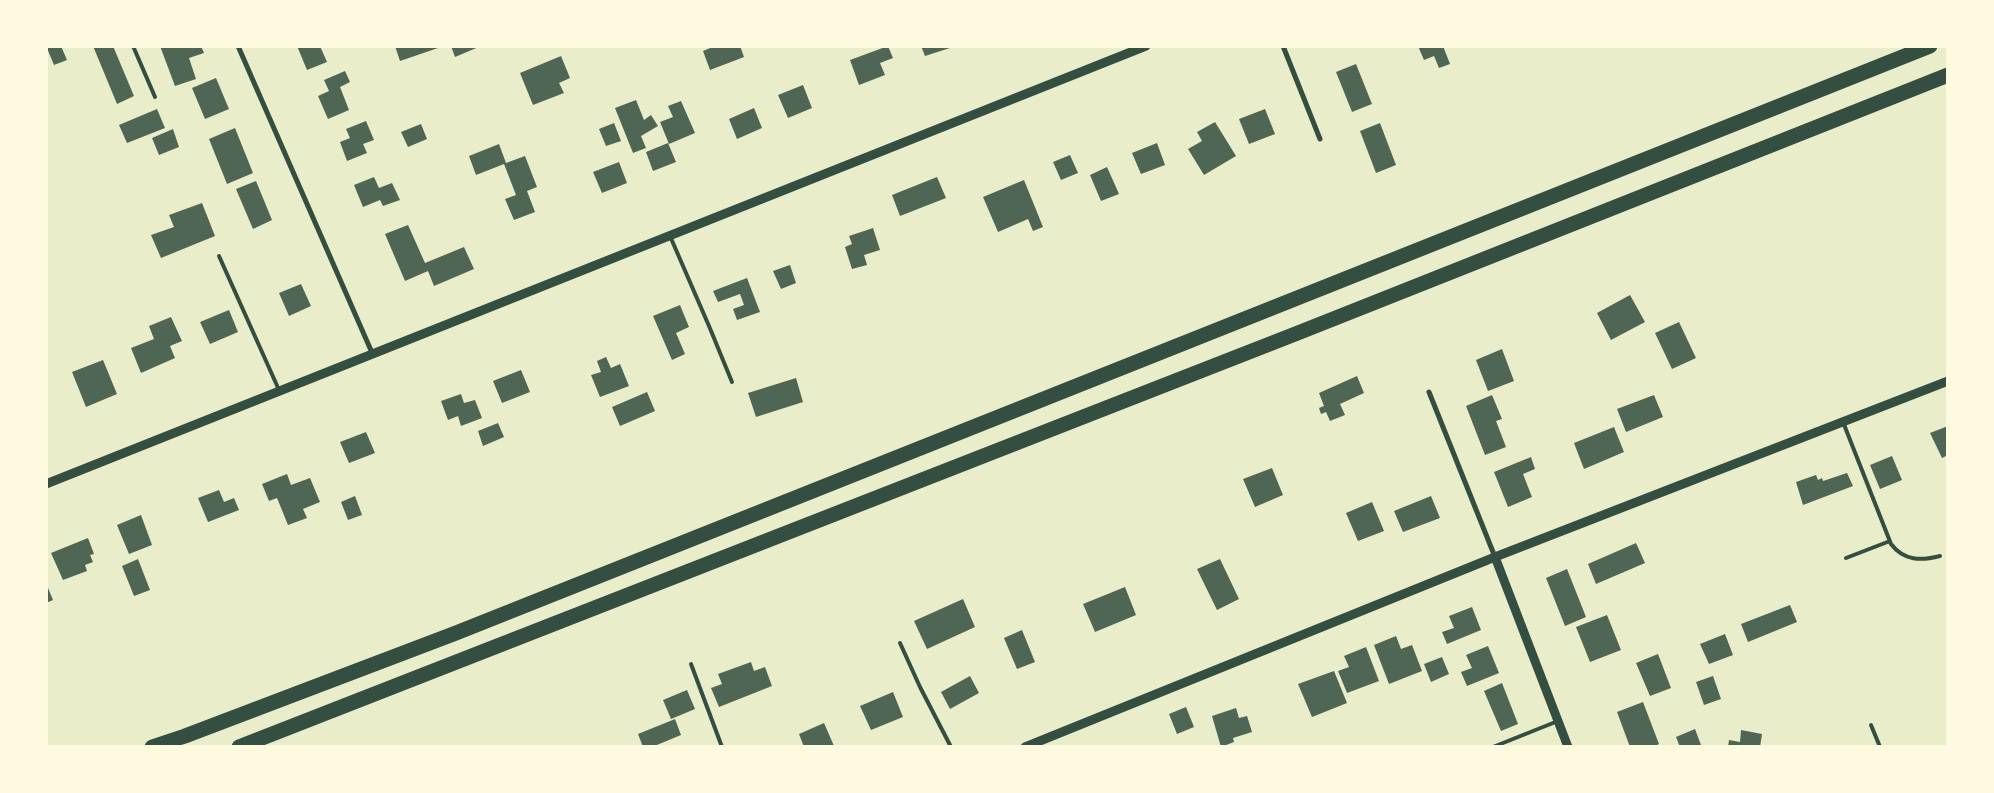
<!DOCTYPE html>
<style>
body{margin:0}
#map{position:relative;width:1994px;height:793px;overflow:hidden;background:#e9edc9;font-family:Karla,sans-serif}
canvas{display:block}
.frame{position:absolute;inset:0;border:48px solid #fefae0;pointer-events:none}
</style>
<div id="map">
<canvas width="1994" height="793"></canvas>
<div class="frame"></div>
</div>
<script>
const context = document.querySelector('canvas').getContext('2d');
context.lineJoin = 'round';
function fillPath(path, color) { context.fillStyle = color; context.fill(path, 'evenodd'); }
function trace(path, color, width, dash) { context.strokeStyle = color; context.lineWidth = width; context.lineCap = dash ? 'butt' : 'round'; context.setLineDash(dash || []); context.stroke(path); }
const building = new Path2D(`
 M46,46H61L67,60L54,65Z
 M93,46H113L134,96L117,104Z
 M160,46H201L204,53L189,58L196,79L175,86Z
 M297,46H320L327,62L307,70Z
 M395,46H441V47L400,61Z
 M451,46H481L455,57Z
 M715,46H740L744,57L710,70L703,51Z
 M888,46L893,58L880,63L885,75L859,85L850,60Z
 M921,46H953V47L925,56Z
 M1418,46H1443L1450,64L1439,68L1434,56L1424,60Z
 M561,56L570,78L559,83L564,93L533,105L520,73Z
 M1356,64L1372,104L1352,112L1336,72Z
 M345,71L350,82L340,87L349,110L328,119L318,96L329,91L324,80Z
 M216,78L229,109L205,119L192,88Z
 M803,85L812,108L788,118L778,95Z
 M636,100L644,120L651,115L658,126L641,136L646,148L633,153L615,108Z
 M681,101L695,133L669,144L660,122L673,117L668,106Z
 M754,108L762,128L737,139L729,119Z
 M157,109L165,128L127,143L119,125Z
 M1265,109L1275,134L1249,144L1239,119Z
 M366,121L374,140L363,144L367,153L347,161L340,142L350,138L346,129Z
 M1215,122L1236,156L1204,175L1188,149L1202,141L1197,132Z
 M614,123L621,141L606,146L599,129Z
 M1380,123L1396,165L1376,173L1360,131Z
 M421,124L427,139L408,147L401,132Z
 M235,128L253,173L227,184L209,139Z
 M173,129L179,147L159,155L152,138Z
 M668,143L676,162L653,171L646,152Z
 M1157,143L1165,165L1141,174L1132,153Z
 M499,144L506,163L525,156L537,187L527,191L535,212L514,220L505,199L516,195L504,164L476,175L469,156Z
 M1070,155L1078,173L1061,180L1053,162Z
 M619,162L627,183L602,193L593,172Z
 M1107,167L1119,194L1101,201L1090,175Z
 M374,177L379,188L392,183L400,200L383,206L380,200L363,207L354,185Z
 M937,177L946,198L900,216L892,195Z
 M1024,180L1043,227L1033,231L1028,219L998,232L983,197Z
 M256,181L272,220L253,229L236,189Z
 M202,203L215,236L161,258L151,235L174,227L169,215Z
 M408,225L425,263L464,247L474,269L434,286L428,271L405,281L385,234Z
 M873,228L880,250L864,255L867,265L852,269L845,247L852,244L849,236Z
 M790,265L796,283L781,289L773,271Z
 M747,278L760,312L737,320L733,309L744,305L740,294L718,302L713,291Z
 M301,284L311,306L289,316L279,293Z
 M1630,295L1645,322L1611,340L1597,313Z
 M680,305L689,327L676,333L685,354L672,360L653,316Z
 M229,310L238,332L210,344L200,322Z
 M171,317L182,341L170,346L175,358L141,373L131,348L154,339L149,326Z
 M1679,322L1696,358L1672,369L1655,333Z
 M1502,349L1514,381L1488,391L1476,360Z
 M606,357L611,368L620,364L629,386L600,397L591,375L601,372L597,361Z
 M103,360L117,394L86,407L72,372Z
 M521,370L530,392L502,403L493,381Z
 M1357,376L1364,393L1340,404L1345,415L1330,421L1326,412L1321,414L1319,408L1324,406L1319,393Z
 M796,378L803,402L756,417L748,393Z
 M647,392L655,411L620,426L612,407Z
 M461,394L464,403L475,400L482,418L461,426L458,416L448,420L441,401Z
 M1492,395L1502,419L1496,421L1506,447L1485,455L1466,406Z
 M1654,395L1663,417L1626,432L1617,409Z
 M498,423L504,437L483,446L478,431Z
 M1948,426V455L1942,458L1930,433Z
 M1614,427L1624,452L1584,469L1574,443Z
 M366,432L375,453L349,463L340,442Z
 M1892,456L1902,480L1880,489L1870,465Z
 M1531,457L1535,469L1523,474L1532,497L1508,507L1494,472Z
 M1272,468L1283,495L1255,507L1243,479Z
 M1847,473L1853,486L1803,505L1796,482L1816,475L1818,480L1822,478L1823,481Z
 M287,474L291,485L310,478L320,502L303,509L307,518L288,525L277,498L269,501L262,484Z
 M219,490L224,502L234,498L239,510L208,522L198,498Z
 M355,496L362,515L348,520L341,502Z
 M1431,496L1440,518L1403,532L1394,511Z
 M1372,502L1384,531L1358,541L1346,513Z
 M141,515L152,545L129,554L117,525Z
 M88,538L94,554L90,555L93,562L85,565L87,571L63,580L51,553Z
 M1636,543L1645,563L1596,584L1588,564Z
 M138,559L150,590L134,596L122,566Z
 M1220,559L1239,599L1217,610L1197,569Z
 M1567,569L1586,617L1565,626L1546,578Z
 M46,583L53,600L46,603Z
 M1125,587L1136,615L1095,632L1083,604Z
 M963,599L975,627L927,649L914,621Z
 M1790,605L1797,622L1748,642L1741,624Z
 M1472,607L1481,630L1447,644L1442,632L1454,628L1449,616Z
 M1607,615L1621,650L1590,662L1576,627Z
 M1022,630L1035,662L1017,669L1004,638Z
 M1725,634L1733,655L1709,664L1700,644Z
 M1396,636L1401,649L1412,645L1422,671L1389,684L1374,645Z
 M1488,646L1499,673L1467,686L1461,672L1472,668L1466,655Z
 M1366,647L1379,681L1347,693L1338,671L1349,667L1344,656Z
 M1658,654L1671,688L1650,696L1636,663Z
 M1442,657L1449,674L1431,682L1424,664Z
 M751,662L754,671L765,667L772,686L719,707L711,688L722,684L718,674Z
 M1334,671L1347,703L1312,717L1298,684Z
 M970,676L979,693L950,709L941,692Z
 M1713,676L1721,699L1704,705L1696,682Z
 M1502,683L1518,724L1501,731L1484,691Z
 M687,690L695,709L671,719L663,700Z
 M893,692L903,717L871,730L860,706Z
 M1643,702L1659,744L1653,747H1630L1617,712Z
 M1186,707L1194,727L1177,734L1169,714Z
 M1236,708L1239,718L1247,716L1252,732L1233,738L1234,742L1221,747L1212,716Z
 M675,719L681,735L652,747H643L638,734Z
 M824,723L834,746L804,747L799,734Z
 M1695,729L1701,745L1696,747H1680L1676,737Z
 M1741,730L1762,734L1760,747H1728L1729,740L1740,742Z`);
const service = new Path2D(`
 M133,46L155,97
 M670,236L709,326L732,382
 M219,256L279,390
 M1843,422L1891,544C1904,561 1921,561 1940,556
 M1846,558L1890,541
 M900,643L920,687L951,747
 M691,664L722,747
 M1871,725L1880,747
 M1493,747L1558,721`);
const minor = new Path2D(`
 M238,46L373,355
 M1283,46L1320,139
 M1429,392L1495,557`);
const tertiary = new Path2D(`
 M46,484L1146,46
 M1495,557L1568,747
 M1025,747L1495,557L1948,381`);
const motorway = new Path2D(`
 M152,747L185,736L456,633L1930,46
 M239,747C811,527 1379,301 1948,75`);
fillPath(building, '#4f6655');
trace(service, '#344e41', 4);
trace(minor, '#344e41', 5);
trace(tertiary, '#344e41', 9);
trace(motorway, '#344e41', 15);
</script>
